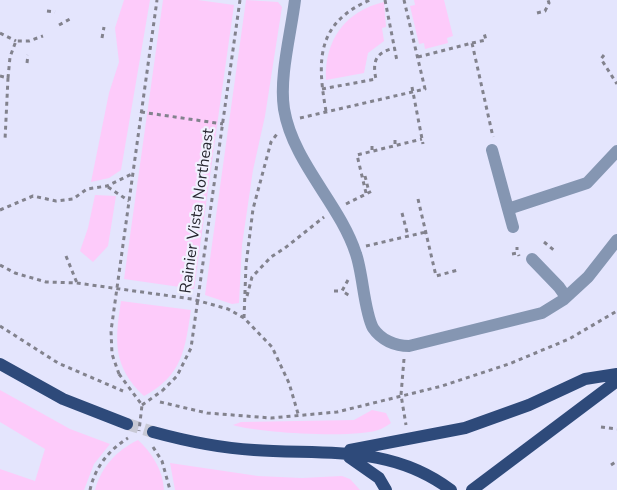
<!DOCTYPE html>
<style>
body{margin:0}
canvas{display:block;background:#f0f1fe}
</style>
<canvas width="617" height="490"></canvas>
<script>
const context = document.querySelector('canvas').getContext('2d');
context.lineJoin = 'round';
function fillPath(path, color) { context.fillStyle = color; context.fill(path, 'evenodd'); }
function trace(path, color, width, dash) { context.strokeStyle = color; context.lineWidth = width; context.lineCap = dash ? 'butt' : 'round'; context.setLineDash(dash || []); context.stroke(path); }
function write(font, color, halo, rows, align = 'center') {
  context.font = font + ' "Nunito Sans",sans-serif'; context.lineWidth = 4.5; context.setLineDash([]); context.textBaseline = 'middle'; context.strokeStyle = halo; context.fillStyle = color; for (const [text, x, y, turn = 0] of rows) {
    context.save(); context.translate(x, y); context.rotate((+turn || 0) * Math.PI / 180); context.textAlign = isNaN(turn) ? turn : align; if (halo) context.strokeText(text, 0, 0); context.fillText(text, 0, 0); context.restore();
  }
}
const built = new Path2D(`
 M0,0H617V490H0Z`);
const green = new Path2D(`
 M124,0H150L121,170L109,178L91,182L109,93L119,62L115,28Z
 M163,0H198L234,5L194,289L124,279Z
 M246,0L278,2L282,7L265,116L253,170L242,245L239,303L232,304L205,295Z
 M414,0H444L453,36L447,38L448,43L425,49L424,43L419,44L410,6L415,5Z
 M384,2L386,27L382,28L384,41L368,53L364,73L326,80C324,41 345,11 384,2Z
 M95,195L116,196L108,246L93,262L80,251L88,228Z
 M121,301L191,310C185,350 182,376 144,396C112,366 115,340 121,301Z
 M0,390L70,429L110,444L94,464L84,490H0V469L35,481L45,449L0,422Z
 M372,410L386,413L391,423C388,425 385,427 381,429C359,439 257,433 233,425L241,422L354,420Z
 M138,440C152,453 163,470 164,490H95C102,466 116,451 138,440Z
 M170,463L258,476L302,478L342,476L350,479L360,490H175Z`);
const majorTunnel = new Path2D(`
 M127,424L153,432`);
const path = new Path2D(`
 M385,0L397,61
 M47,11L55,12
 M537,13L545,11L549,3L548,0
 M59,25L70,19
 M0,33L16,41
 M102,38L104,27
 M472,43L486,40L484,33
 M604,55L601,59L617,84
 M418,57L472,43L493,137
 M27,63L28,55
 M0,76L8,78L5,140
 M8,78L10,57L16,41H29L43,36
 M412,87L423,144
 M322,89L376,79C372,61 376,52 395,48
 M326,111C317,61 316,23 370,0
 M141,112L223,124
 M300,118L425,89L404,0
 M395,140V146
 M372,146V151
 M365,176L369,192
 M108,187L129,201
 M366,193L357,155L422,139
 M418,199L436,276L458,270
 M346,204L372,191
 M0,210L33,196L56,201L73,199L87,189L107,186L132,174
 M402,213L408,236
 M544,242L555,251
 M366,246L426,232
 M517,247V250
 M512,254L518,253L519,256
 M66,256L77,283
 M0,265L15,273L46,282L77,283L192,299L228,309L244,318L272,347L289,383L299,417
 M348,280L342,291L350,296
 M334,291H342
 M247,296L252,277L271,257L285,248L324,217
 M244,318L246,265L253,209L271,142L277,134
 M0,326L58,363L123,391
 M404,359L401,395L406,425
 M119,374L112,354L111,331L157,0
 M162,391L177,376L191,348L240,0
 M160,402L207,413L271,418L337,412L442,386L509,364L569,339L617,311
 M601,427L617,429
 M153,447L162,461L170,490
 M611,465L617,461
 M90,490C95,467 109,450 128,438`);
const minor = new Path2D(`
 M295,0C291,33 279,77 284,109C293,163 340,204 356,254C363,274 364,311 373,328C381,340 395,346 409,346L542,313L563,300L588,277L617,240
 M492,150L508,209
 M513,227L508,209L587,183L617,151
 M532,259L559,287L566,297`);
const major = new Path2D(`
 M0,364L63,399L127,424
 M153,432C186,441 220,448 254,450C325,455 390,444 451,490
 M350,450L465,428L529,405L585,379L617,374
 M349,457L379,478L386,490
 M472,490L617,381`);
const pathBridge = new Path2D(`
 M119,374L142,405L139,431
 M142,405L162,391`);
const streetNames = [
 ["Rainier Vista Northeast",198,211,-82]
];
fillPath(built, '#e4e5fd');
fillPath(green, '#fdcbfa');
trace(majorTunnel, '#c8c9d5', 12, [12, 6]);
trace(path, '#82828d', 3, [4, 4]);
trace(minor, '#8596b2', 12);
trace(major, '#2e4a7a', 12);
trace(pathBridge, '#82828d', 3, [4, 4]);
write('16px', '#272730', '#f0f1fe', streetNames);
</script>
